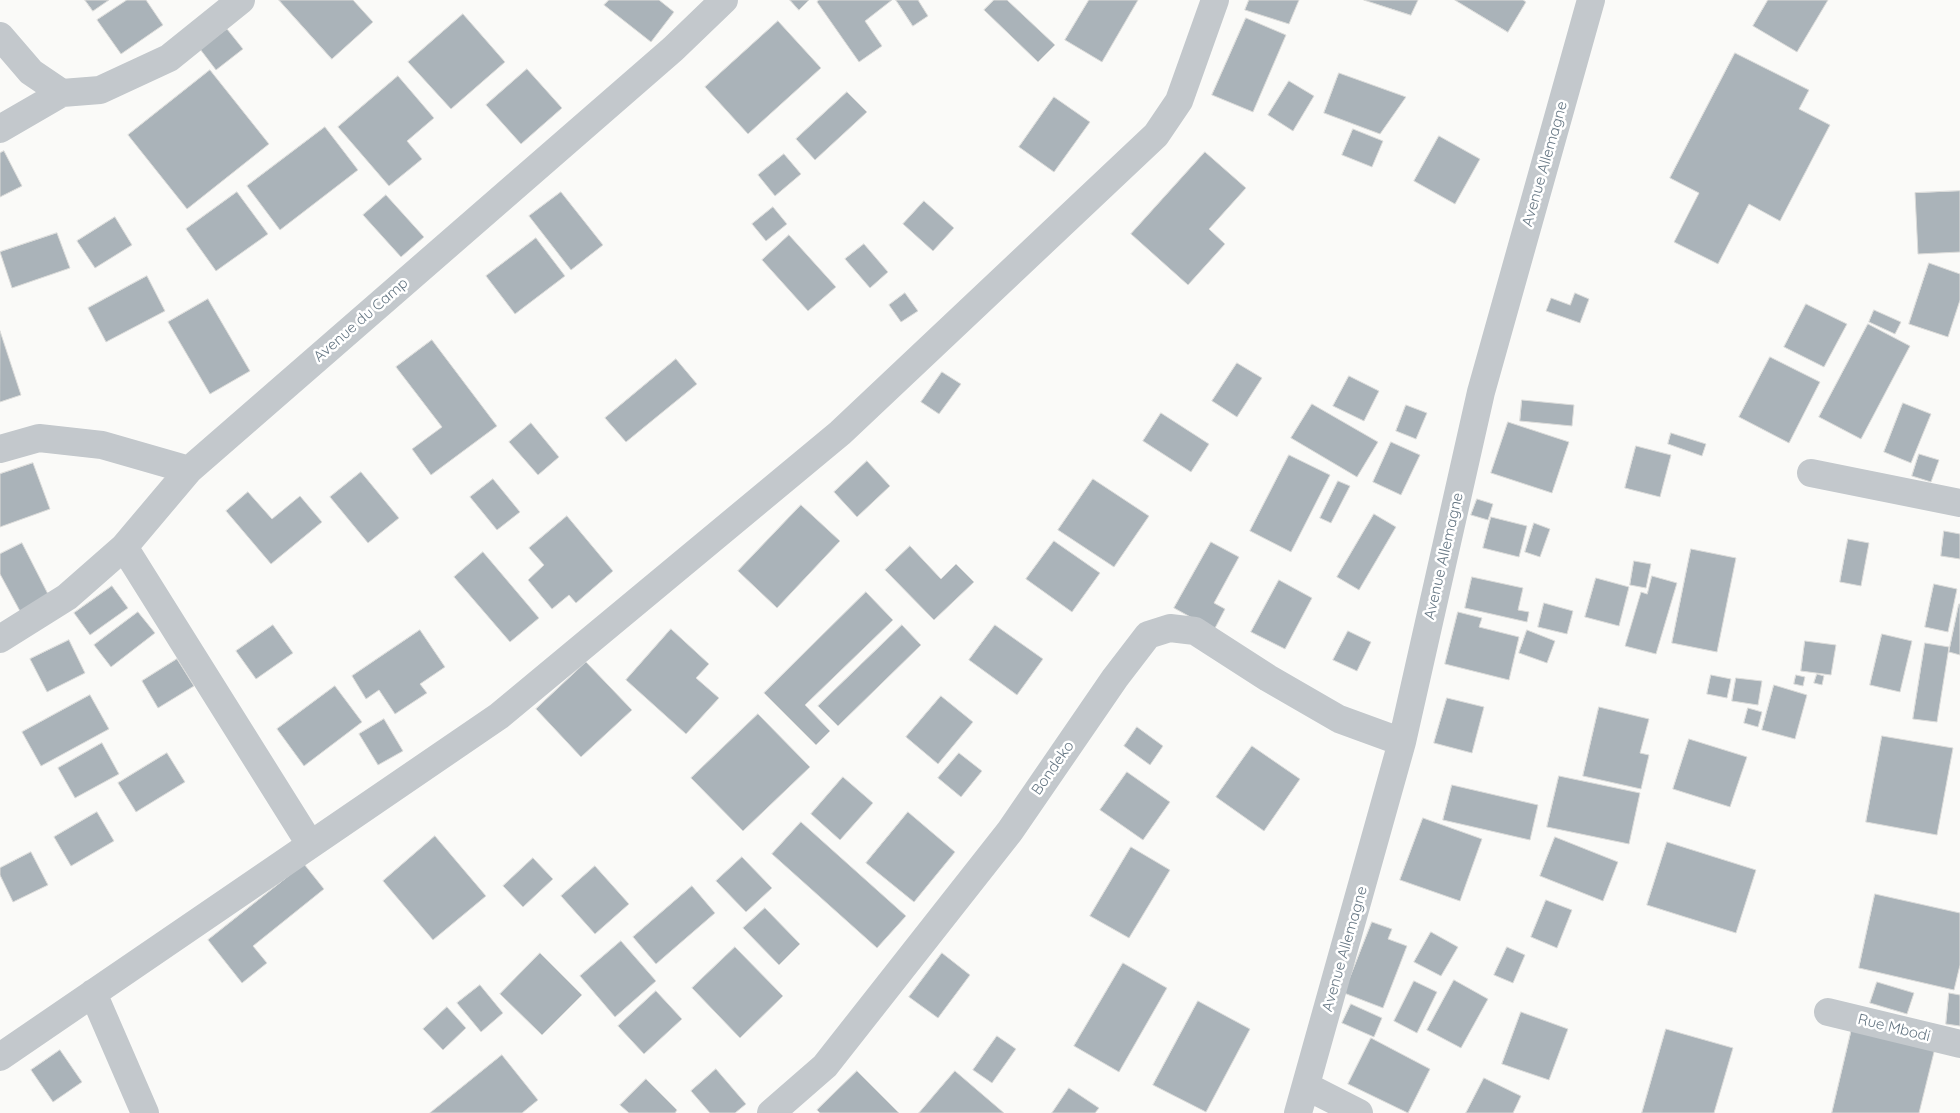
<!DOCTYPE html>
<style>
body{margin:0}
canvas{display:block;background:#fafaf8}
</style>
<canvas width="1960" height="1113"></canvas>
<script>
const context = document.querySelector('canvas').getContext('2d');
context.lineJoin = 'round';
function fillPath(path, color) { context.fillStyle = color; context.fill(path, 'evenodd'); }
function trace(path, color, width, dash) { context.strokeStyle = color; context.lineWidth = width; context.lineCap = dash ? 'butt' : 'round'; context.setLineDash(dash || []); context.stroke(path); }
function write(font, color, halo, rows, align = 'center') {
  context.font = font + ' Quicksand,sans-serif'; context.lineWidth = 5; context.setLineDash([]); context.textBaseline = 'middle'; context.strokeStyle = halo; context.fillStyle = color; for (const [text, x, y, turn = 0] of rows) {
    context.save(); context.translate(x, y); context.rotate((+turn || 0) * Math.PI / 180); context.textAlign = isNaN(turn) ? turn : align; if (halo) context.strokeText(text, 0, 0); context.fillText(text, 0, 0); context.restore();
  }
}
const building = new Path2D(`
 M85,0H109L93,11Z
 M127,0H146L163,25L121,54L97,20Z
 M279,0H353L373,22L332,59Z
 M609,0H659L674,12L651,42L604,5Z
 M790,0H809L799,10Z
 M819,0H892L865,21L882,46L859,62L817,2Z
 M896,0H918L928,16L913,26Z
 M994,0H1007L1055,45L1038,62L984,10Z
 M1089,0H1138L1102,62L1065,40Z
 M1249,0H1299L1289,24L1245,10Z
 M1364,0H1418L1411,15Z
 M1455,0H1523L1526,2L1508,32Z
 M1768,0H1828L1797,52L1753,26Z
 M463,14L505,62L451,109L408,62Z
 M1246,18L1286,35L1253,112L1212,95Z
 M778,21L821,68L748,134L705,87Z
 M227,29L243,49L216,70L200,49Z
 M1735,53L1809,90L1799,109L1830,125L1780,221L1749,204L1718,264L1674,242L1699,193L1670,178Z
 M527,69L562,108L521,144L486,105Z
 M210,70L269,144L187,209L128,135Z
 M1339,73L1406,97L1380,134L1324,113Z
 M398,76L434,118L407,141L422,159L389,186L338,127Z
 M1289,81L1314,96L1293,131L1268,115Z
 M847,92L867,112L815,160L796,139Z
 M1054,97L1090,122L1054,172L1019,147Z
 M325,127L358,170L280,230L247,186Z
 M1353,129L1383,141L1372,167L1342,155Z
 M1439,136L1480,159L1455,204L1414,181Z
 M4,151L22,186L0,197V153Z
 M1205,152L1246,188L1209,229L1225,244L1188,285L1131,234Z
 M784,154L801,174L775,196L758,175Z
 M1960,191V252L1918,254L1915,193Z
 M237,192L268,234L216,271L186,229Z
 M561,192L603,245L571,270L529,216Z
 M386,195L424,237L401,257L363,215Z
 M924,201L954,228L933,251L903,224Z
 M773,207L787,224L766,241L752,224Z
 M115,217L132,245L95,268L77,241Z
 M57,233L70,268L12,288L0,252Z
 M789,235L836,287L808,311L762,260Z
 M536,238L565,276L515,314L486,276Z
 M864,244L888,272L870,288L845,259Z
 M1929,263L1960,274V300L1948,337L1909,324Z
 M147,276L165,311L106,342L88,308Z
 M905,293L918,311L901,322L889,305Z
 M1575,293L1589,299L1580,323L1546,311L1551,298L1570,305Z
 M208,299L250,371L210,394L168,322Z
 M1806,304L1847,324L1824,367L1784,347Z
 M1874,310L1901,322L1895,334L1869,322Z
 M1868,324L1910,346L1861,439L1819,417Z
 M0,331L21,395L0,402Z
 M432,340L497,426L431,475L412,449L442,427L396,367Z
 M1770,357L1820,382L1789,443L1739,417Z
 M676,359L697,384L626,442L605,418Z
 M1237,363L1262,378L1237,417L1212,401Z
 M942,372L961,384L939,414L921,402Z
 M1349,376L1379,391L1364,421L1333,406Z
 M1522,400L1574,405L1572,426L1520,421Z
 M1903,403L1931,414L1911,463L1884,452Z
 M1312,404L1378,442L1357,477L1291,438Z
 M1406,405L1427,413L1416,439L1396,431Z
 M1161,413L1209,444L1191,472L1143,441Z
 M1508,422L1569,442L1552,493L1491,473Z
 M531,423L559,457L538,475L509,442Z
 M1671,433L1706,444L1702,456L1668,444Z
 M1391,442L1420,455L1401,495L1373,482Z
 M1636,446L1671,455L1660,497L1625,488Z
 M1919,454L1939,460L1931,482L1912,476Z
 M1289,455L1330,475L1291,552L1250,531Z
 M867,461L890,486L857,517L834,492Z
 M33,463L50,509L0,527V474Z
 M361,472L399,518L368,543L330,497Z
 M493,479L520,512L497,530L470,497Z
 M1093,479L1149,516L1114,567L1058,530Z
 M1338,481L1350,486L1331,523L1320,518Z
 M248,492L272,519L300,496L322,522L271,564L226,511Z
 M1477,499L1493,504L1488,520L1471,515Z
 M801,505L840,541L777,608L738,571Z
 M1374,514L1396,527L1359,590L1337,577Z
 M567,516L613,571L576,603L569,595L552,609L528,580L544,565L529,548Z
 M1491,517L1527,526L1519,557L1483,548Z
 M1534,523L1550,529L1540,557L1525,552Z
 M1944,531L1960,534V559L1941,556Z
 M1848,539L1869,543L1861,586L1840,582Z
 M1054,541L1100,573L1072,612L1026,579Z
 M1211,542L1239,557L1214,603L1225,609L1214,630L1174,608Z
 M22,543L50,598L21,613L0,574V554Z
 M910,546L941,579L956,564L974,582L934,620L885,570Z
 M1691,549L1736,558L1717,652L1672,643Z
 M483,552L539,618L510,642L454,577Z
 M1634,561L1651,564L1646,588L1630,585Z
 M1652,576L1677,583L1656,654L1625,646L1641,592L1647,594Z
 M1472,577L1523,588L1518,610L1529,612L1527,622L1465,608Z
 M1596,578L1629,587L1619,626L1585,617Z
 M1279,580L1312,598L1285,649L1251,632Z
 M1934,584L1957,589L1948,632L1925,627Z
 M112,586L128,608L90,635L74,613Z
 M866,592L893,620L805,705L830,731L816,745L764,693Z
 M1544,603L1573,611L1567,634L1538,627Z
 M1959,604H1960V655L1949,652Z
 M138,612L155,633L111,667L94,645Z
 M1458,612L1482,618L1479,627L1519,637L1509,680L1445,664Z
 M273,625L293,653L256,679L236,651Z
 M902,625L921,645L838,726L818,706Z
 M995,625L1043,659L1017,695L969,660Z
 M671,629L709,664L696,678L719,698L686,734L626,680Z
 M420,630L445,667L420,684L427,693L395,714L379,690L366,699L352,676Z
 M1527,630L1555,641L1547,663L1519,653Z
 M1348,631L1371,642L1357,671L1333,660Z
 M1882,634L1912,641L1900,692L1870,685Z
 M69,640L85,673L47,692L30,659Z
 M1805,641L1836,645L1831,675L1801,671Z
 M1925,643L1949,647L1937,722L1913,719Z
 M177,659L194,686L158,708L142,681Z
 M586,662L632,710L581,757L536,709Z
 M1817,674L1824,676L1822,685L1814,683Z
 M1711,675L1731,679L1727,698L1707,694Z
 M1796,675L1805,677L1803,686L1794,684Z
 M1736,678L1762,681L1758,705L1732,701Z
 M1774,685L1807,695L1795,739L1762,730Z
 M335,686L362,722L304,766L277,729Z
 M90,695L109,729L41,766L22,732Z
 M941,696L973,722L938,764L906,737Z
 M1447,698L1484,707L1472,753L1434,743Z
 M1599,707L1649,719L1640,753L1649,755L1641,789L1583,776Z
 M1748,708L1762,712L1758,727L1744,723Z
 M758,714L810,767L743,831L691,778Z
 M384,719L403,751L378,765L359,734Z
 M1137,727L1163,746L1150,765L1124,746Z
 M1882,736L1953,748L1937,835L1866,822Z
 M1689,739L1747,757L1730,807L1673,789Z
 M102,743L119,774L75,798L58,768Z
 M1252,746L1300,779L1264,831L1216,797Z
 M167,753L185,782L136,812L118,783Z
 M959,753L982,771L961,797L938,778Z
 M1127,772L1170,802L1143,840L1100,810Z
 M1559,776L1640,793L1629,844L1547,827Z
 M843,777L873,803L840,840L811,814Z
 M1452,785L1538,805L1530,840L1443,820Z
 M97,812L114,841L71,866L54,837Z
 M908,812L955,852L914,902L866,863Z
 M1423,818L1482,839L1460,901L1400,880Z
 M801,822L906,916L877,948L772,854Z
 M435,836L486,896L433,940L383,881Z
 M1555,837L1618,862L1603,901L1540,876Z
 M1667,842L1756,870L1736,933L1647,905Z
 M1131,847L1170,870L1129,938L1090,916Z
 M31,852L48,885L13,902L0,875V868Z
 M742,857L772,888L746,912L716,881Z
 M533,858L553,879L523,907L503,886Z
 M304,864L324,889L253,946L267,963L242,983L208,940Z
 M595,866L629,904L595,934L561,896Z
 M692,886L715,913L656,964L633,937Z
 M1875,894L1960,913V965L1954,990L1859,968Z
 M1546,900L1572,910L1557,948L1531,937Z
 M765,908L800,944L779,965L743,928Z
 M1372,922L1392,929L1388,939L1407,946L1383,1008L1344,993Z
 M1431,932L1458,947L1441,976L1414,962Z
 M621,941L656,981L615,1017L580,976Z
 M735,947L783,996L740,1038L692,988Z
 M1507,947L1525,955L1513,983L1494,975Z
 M540,953L582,995L542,1035L500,994Z
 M942,953L970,975L938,1018L909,997Z
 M1123,963L1167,988L1119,1072L1074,1046Z
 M1454,980L1488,999L1461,1048L1427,1030Z
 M1414,981L1437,992L1417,1033L1394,1021Z
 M1877,982L1914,993L1907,1014L1870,1003Z
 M480,985L503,1013L481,1032L457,1003Z
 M656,991L682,1019L644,1054L618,1026Z
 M1949,993L1960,995V1026L1946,1024Z
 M1198,1001L1250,1029L1206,1112L1153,1085Z
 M1351,1004L1382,1018L1374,1037L1342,1023Z
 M447,1007L466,1028L443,1050L423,1029Z
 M1521,1012L1568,1029L1549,1080L1502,1064Z
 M1852,1028L1935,1048L1919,1113H1832Z
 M1666,1029L1733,1048L1714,1113H1642Z
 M997,1036L1016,1049L992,1083L973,1070Z
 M1371,1038L1430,1069L1408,1113L1348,1084Z
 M60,1050L82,1082L53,1102L31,1070Z
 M502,1055L538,1100L522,1113H430Z
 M716,1069L746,1104L735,1113H710L691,1091Z
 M857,1071L899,1113H820L817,1110Z
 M955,1071L1004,1113H919Z
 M1484,1078L1521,1096L1513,1113H1466Z
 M646,1079L677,1110L675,1113H629L620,1105Z
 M1069,1088L1099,1108L1095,1113H1052Z`);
const minor = new Path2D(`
 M0,36L31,72L62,93L100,90L169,58L241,0
 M0,129L62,93
 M0,449L39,438L102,445L189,470
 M1811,473L1960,503
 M124,547L310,844
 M0,639L67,597L124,547L189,470L673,49L724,0
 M93,993L145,1113
 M1828,1012L1960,1044
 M0,1057L499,716L840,433L1156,135L1179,101L1215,0
 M1306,1086L1359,1113
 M771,1113L825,1066L1010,831L1115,678L1148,635L1170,628L1195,631L1268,678L1339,719L1402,742
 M1298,1113L1402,742L1481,392L1591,0`);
const streetNames = [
 ["Avenue Allemagne",1545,164,-74],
 ["Avenue du Camp",361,320,-41],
 ["Avenue Allemagne",1444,556,-77],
 ["Bondeko",1053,768,-55],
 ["Avenue Allemagne",1345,949,-74],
 ["Rue Mbodi",1894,1028,14]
];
fillPath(building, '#aab3b9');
trace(building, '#dcdcda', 1);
trace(minor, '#c3c8cc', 28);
write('15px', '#657683', '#fff', streetNames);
</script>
